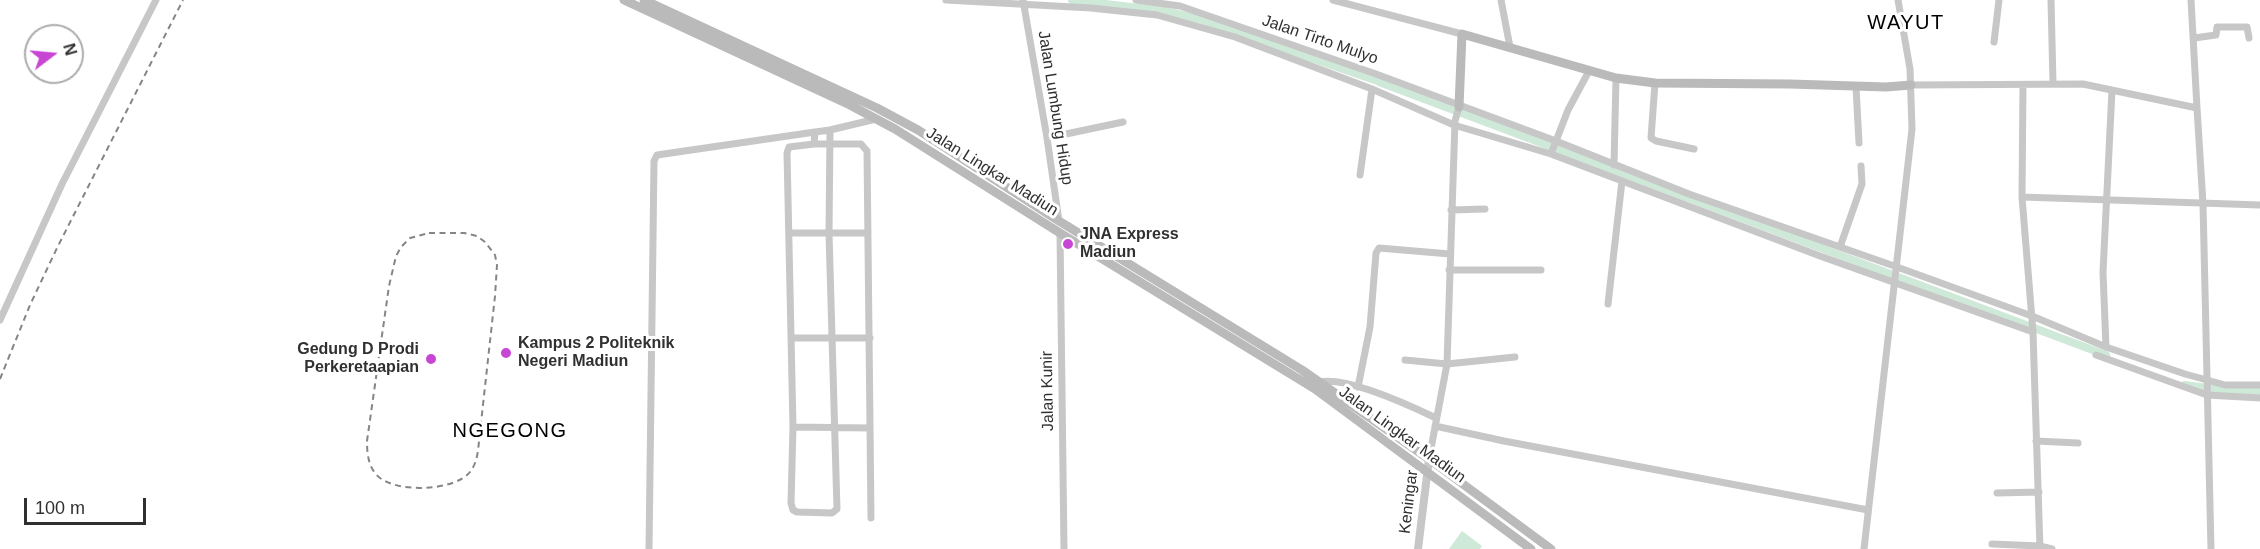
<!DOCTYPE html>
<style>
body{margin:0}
#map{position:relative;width:2260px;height:549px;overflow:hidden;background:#fff;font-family:Arial,sans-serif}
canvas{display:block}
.north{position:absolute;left:24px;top:24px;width:60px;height:60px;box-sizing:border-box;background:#fff;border:2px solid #acacac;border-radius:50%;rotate:74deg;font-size:16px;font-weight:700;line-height:24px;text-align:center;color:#303030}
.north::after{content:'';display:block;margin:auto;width:21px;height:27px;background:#c746d4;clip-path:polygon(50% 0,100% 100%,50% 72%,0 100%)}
.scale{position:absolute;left:24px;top:498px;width:122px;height:27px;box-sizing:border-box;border:3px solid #303030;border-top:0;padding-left:8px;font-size:18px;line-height:21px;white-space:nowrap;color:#303030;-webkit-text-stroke:4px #fff;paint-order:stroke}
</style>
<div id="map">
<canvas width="2260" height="549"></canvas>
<div class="north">N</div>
<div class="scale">100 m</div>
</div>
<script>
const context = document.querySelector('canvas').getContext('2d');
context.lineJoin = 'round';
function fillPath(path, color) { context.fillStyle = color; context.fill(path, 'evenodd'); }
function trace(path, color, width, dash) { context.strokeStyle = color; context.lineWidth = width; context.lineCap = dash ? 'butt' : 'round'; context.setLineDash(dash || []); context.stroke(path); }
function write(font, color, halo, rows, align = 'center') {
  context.font = font + ' Arial,sans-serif'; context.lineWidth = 6; context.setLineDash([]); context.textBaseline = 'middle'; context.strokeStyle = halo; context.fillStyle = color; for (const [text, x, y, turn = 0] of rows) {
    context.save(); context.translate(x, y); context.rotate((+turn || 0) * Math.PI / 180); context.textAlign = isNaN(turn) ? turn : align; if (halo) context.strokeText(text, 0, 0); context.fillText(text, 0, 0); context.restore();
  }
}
const water = new Path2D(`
 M1462,531L1482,546L1480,549H1449Z`);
const canal = new Path2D(`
 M1072,0L1165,11L1199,19L1383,83
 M1379,82L2106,355
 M2185,385L2236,392H2260`);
const minor = new Path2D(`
 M946,0L1091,8L1157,15L1235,37L1372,89L1454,125L1551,154L1820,256L2033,332
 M1023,0L1047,138L1059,221
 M1136,0L1180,6L1376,74L1556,141L1689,194L1897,267L2032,316L2106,347L2185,374L2225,385H2260
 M1333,0L1462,34
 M1501,0L1510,47
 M2051,0L2053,83
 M2191,0L2197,108
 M2194,38L2216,35L2217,27H2247L2249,38
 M1994,42L1999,0
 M1655,83L1651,138L1656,141L1694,149
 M1911,85L2083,84L2197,108L2203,204L2211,549
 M2023,85L2022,197L2033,332L2040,549
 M1856,87L1859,143
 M830,130L829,233L837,509L832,513L797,512L793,510L791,503L793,427L787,153L789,147L814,144L815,132Z
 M830,130L876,119
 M1047,138L1123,122
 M814,144H861L867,151L871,518
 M1551,154L1568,110L1589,71
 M1614,165L1616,78
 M1360,175L1372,89
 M2022,197L2260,205
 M1451,210L1485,209
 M790,233H868
 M1060,233L1064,549
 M1840,247L1862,184L1861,166
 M1449,270H1541
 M1608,304L1622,181
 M0,320L62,184L156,0
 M791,338H870
 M2106,347L2103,272L2112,90
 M2096,355L2207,395L2260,398
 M1405,360L1447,364L1515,357
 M1319,382C1347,376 1409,405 1436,418
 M1358,387L1370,327L1376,253L1379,248L1450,254
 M1435,426L1504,441L1868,510
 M793,427L870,428
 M2036,441L2078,443
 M1429,459L1447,364L1455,121L1459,107
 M1997,493L2039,492
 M1992,544L2040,546L2052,549
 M649,549L654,161L657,155L815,132
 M1864,549L1912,129L1910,69L1898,0`);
const tertiary = new Path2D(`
 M1418,549L1429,459`);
const secondary = new Path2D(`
 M624,0L850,105L895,129L1060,233L1315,389L1531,549
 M644,0L877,108L918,130L1059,221L1302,370L1429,459L1551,549
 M1459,107L1462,34L1616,78L1655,83L1790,84L1886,87L1911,85`);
const rail = new Path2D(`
 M429,233H464L477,236L485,242L495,255L497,265L495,296L479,441C478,452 477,463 470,472C454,492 390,494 375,473C368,464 367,452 367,441L389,286L396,256L401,247L410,238Z
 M0,379L30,305L57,248L183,0`);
const markers = [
 [1068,244,6,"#c746d4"],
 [506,353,6,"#c746d4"],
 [431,359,6,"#c746d4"]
];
const streetNames = [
 ["Jalan Tirto Mulyo",1320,40,19],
 ["Jalan Lumbung Hidup",1055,108,81],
 ["Jalan Lingkar Madiun",992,172,32],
 ["Jalan Kunir",1048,391,-91],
 ["Jalan Lingkar Madiun",1402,435,36],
 ["Keningar",1409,502,-83]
];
const poiNames = [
 ["JNA Express",1080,235],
 ["Madiun",1080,253],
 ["Kampus 2 Politeknik",518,344],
 ["Negeri Madiun",518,362],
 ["Gedung D Prodi",419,350,"right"],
 ["Perkeretaapian",419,368,"right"]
];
const quarterNames = [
 ["WAYUT",1906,23],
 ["NGEGONG",510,431]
];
fillPath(water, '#cee9d8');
trace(canal, '#cee9d8', 8);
trace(minor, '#c7c7c7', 7);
trace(tertiary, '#c7c7c7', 8);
trace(secondary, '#bababa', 9);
trace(rail, '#858585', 2, [6, 4.5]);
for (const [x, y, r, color] of markers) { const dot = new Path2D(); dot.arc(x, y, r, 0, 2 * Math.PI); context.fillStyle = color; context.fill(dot); trace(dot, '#fff', 2); }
write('16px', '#303030', '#fff', streetNames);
write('bold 16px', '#303030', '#fff', poiNames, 'left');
context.letterSpacing = '1.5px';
write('20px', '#000', '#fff', quarterNames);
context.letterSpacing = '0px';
</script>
